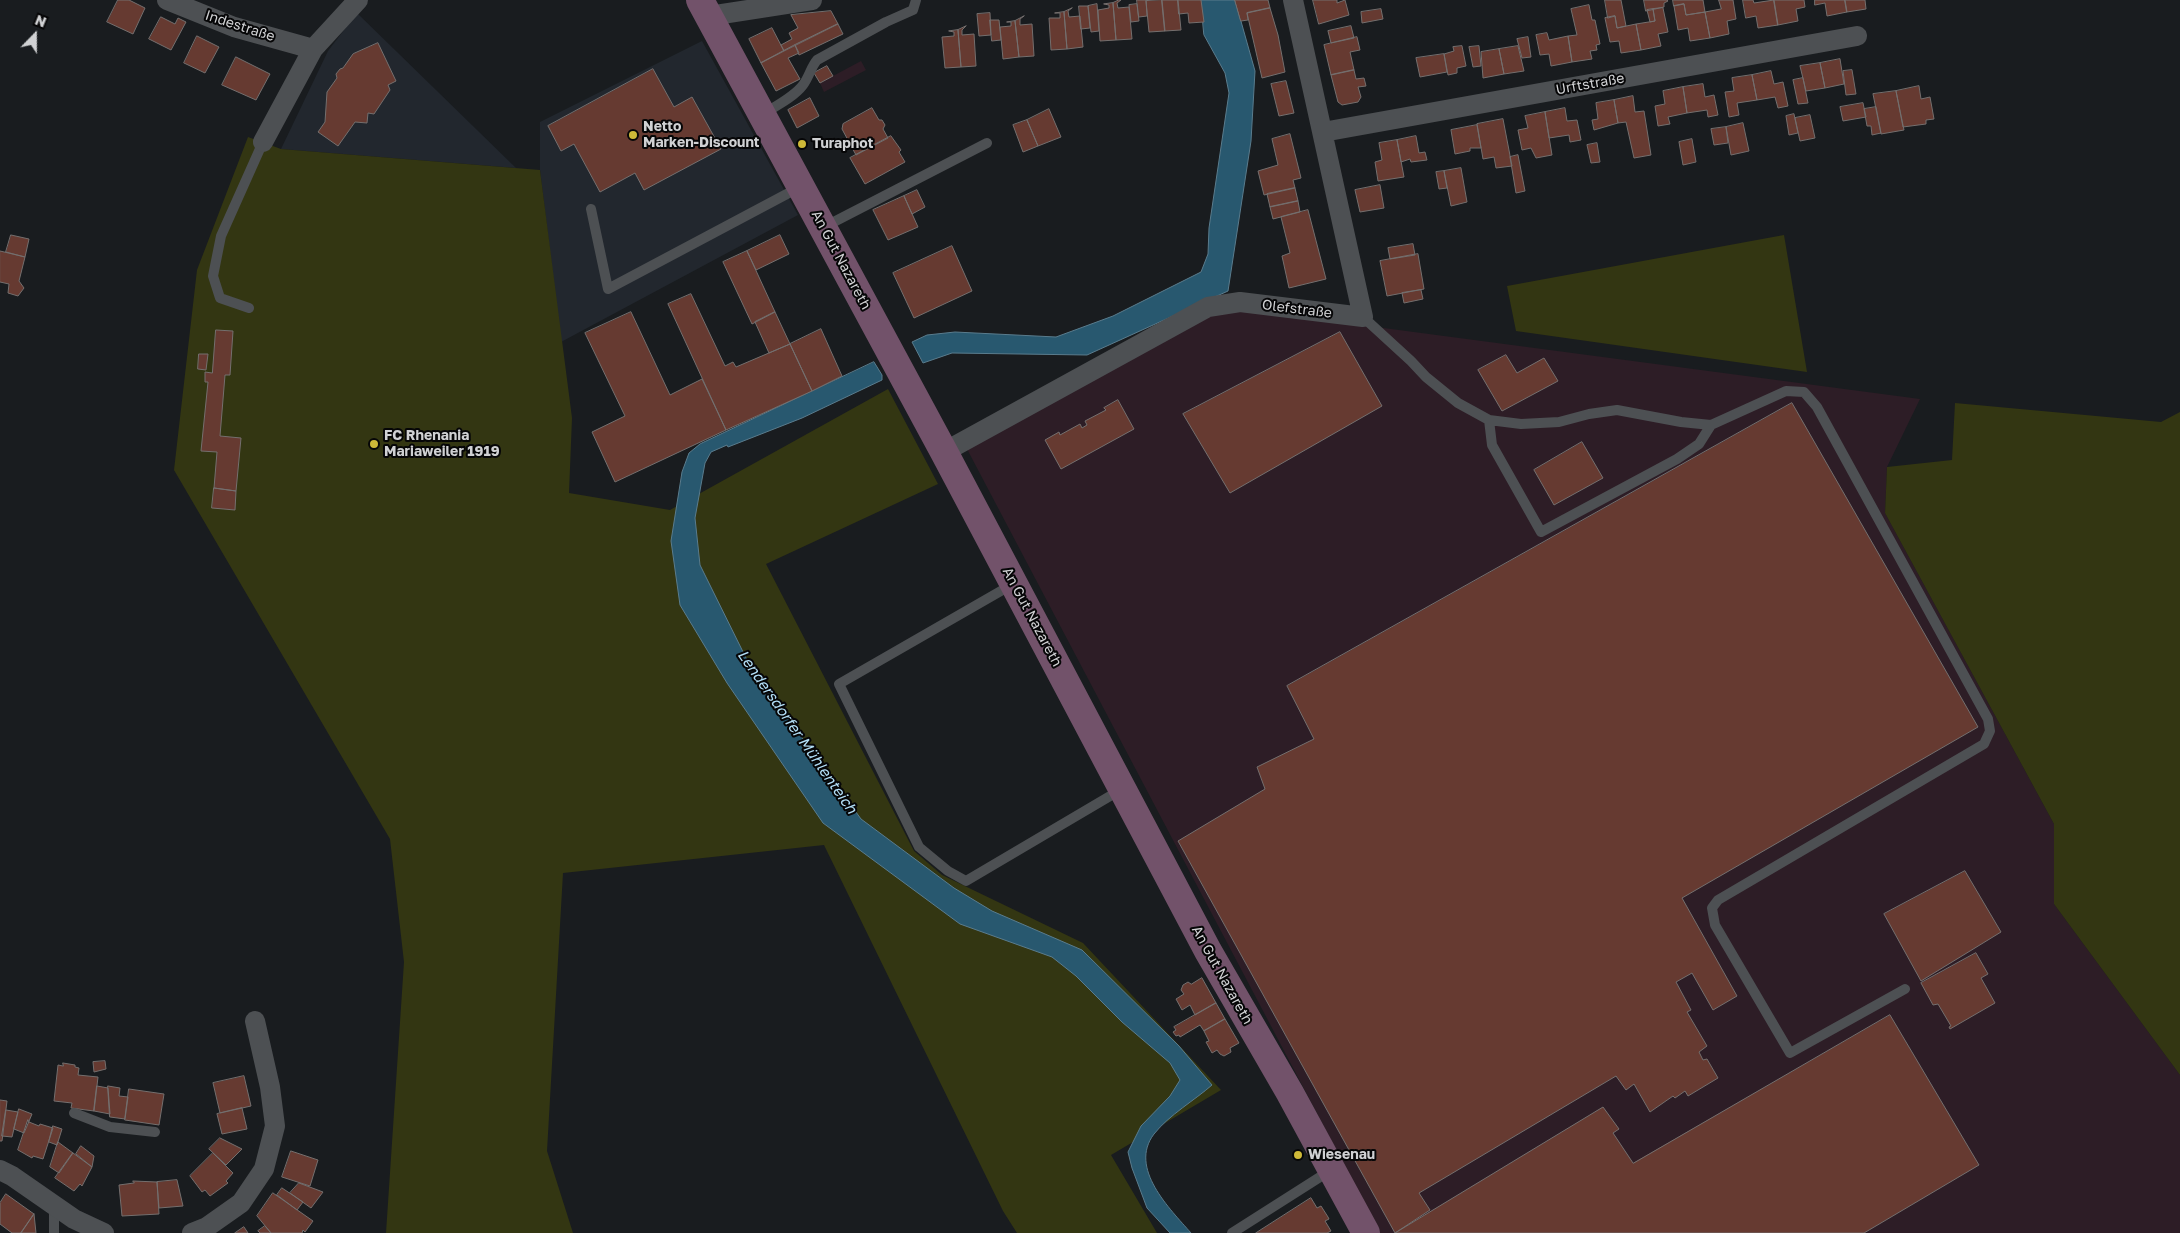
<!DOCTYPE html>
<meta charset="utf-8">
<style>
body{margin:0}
#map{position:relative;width:2180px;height:1233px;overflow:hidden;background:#191c1f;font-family:"Golos Text",sans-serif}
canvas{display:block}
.north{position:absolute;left:10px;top:10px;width:50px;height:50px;-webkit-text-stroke:4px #060607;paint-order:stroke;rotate:22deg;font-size:14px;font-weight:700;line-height:20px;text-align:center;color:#d0d1d3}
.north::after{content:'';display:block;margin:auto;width:18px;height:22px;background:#d0d1d3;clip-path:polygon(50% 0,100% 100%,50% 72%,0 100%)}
</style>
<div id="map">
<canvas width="2180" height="1233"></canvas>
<div class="north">N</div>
</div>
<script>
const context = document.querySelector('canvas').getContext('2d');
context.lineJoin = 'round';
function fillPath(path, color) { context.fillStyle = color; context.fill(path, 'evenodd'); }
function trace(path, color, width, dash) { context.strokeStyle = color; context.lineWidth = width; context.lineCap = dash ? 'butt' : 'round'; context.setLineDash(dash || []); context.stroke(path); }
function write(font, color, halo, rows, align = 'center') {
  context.font = font + ' "Golos Text",sans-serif'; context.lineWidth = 4; context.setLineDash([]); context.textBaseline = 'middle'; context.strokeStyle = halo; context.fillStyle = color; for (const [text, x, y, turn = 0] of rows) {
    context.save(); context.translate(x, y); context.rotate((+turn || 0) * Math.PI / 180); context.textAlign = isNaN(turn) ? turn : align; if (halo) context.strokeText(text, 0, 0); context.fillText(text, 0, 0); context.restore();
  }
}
const built = new Path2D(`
 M357,13L516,168L281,149L328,51Z
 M702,41L798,215L561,342L540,170V122Z`);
const industrial = new Path2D(`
 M861,61L866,70L824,92L820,83Z
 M1240,309L1920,399L1887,467L1885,513L2054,824V904L2180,1075V1233H1380L967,449L1209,313Z`);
const green = new Path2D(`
 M248,137L281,149L540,170L572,418L569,493L670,510L888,389L938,484L766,564L914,851L942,875L1083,943L1221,1090L1111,1155L1157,1233H1017L1003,1211L824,845L563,873L547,1151L573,1233H386L404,962L390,839L174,470L197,270Z
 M1784,235L1807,372L1516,331L1507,286Z
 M1955,403L2161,422L2180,412V1075L2054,904V824L1885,513L1887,467L1952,460Z`);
const water = new Path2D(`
 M1201,0H1235L1255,71L1251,141L1228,291L1087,355L952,353L923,363L912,342L927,335L955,332L1056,337L1113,316L1201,272L1208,254L1209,228L1229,93L1225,73L1204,35Z
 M874,362L882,375V380L802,418L728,447L727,445L711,452L705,463L695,518L700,565L750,666L861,819L954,888L992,911L1082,950L1179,1046L1212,1085C1195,1100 1169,1115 1154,1134C1128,1168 1170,1209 1191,1233H1170L1147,1208L1132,1168L1128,1152L1141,1126L1170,1096L1180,1080L1170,1063L1122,1022L1076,976L1052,957L960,924L823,823L727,683L680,605L671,541L682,472L689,453L700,444Z`);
const building = new Path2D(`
 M118,0H129L145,8L133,34L107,22Z
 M1119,0H1121L1117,3L1118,8L1129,7L1132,39L1116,40L1113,3Z
 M1137,0H1146L1147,16L1139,17Z
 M1162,0L1165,31L1149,32L1146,1Z
 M1162,0H1178L1181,30L1165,31Z
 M1178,0H1201L1204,22L1189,23L1188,13L1179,14Z
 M1235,0H1268L1270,8L1247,13L1248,20L1241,21Z
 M1313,0H1337V3L1345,0L1349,15L1319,24Z
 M1605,0H1621L1626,26L1617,28L1615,16L1608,18Z
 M1644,0H1667L1668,1L1664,3V7L1646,11Z
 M1673,0H1703L1705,12L1686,15L1684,4L1674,6Z
 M1719,0H1733L1736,19L1727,21L1729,34L1710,38L1705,12L1721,9Z
 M1743,0H1753L1754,3L1774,0L1778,25L1758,28L1756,16L1746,18Z
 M1774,0H1804L1805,7L1796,9L1798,21L1778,25Z
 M1815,0H1845L1847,12L1827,16L1825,3L1815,5Z
 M1845,0H1865L1866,9L1847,12Z
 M1113,3L1116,40L1100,41L1098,10L1109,8V5L1104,4Z
 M1097,4L1099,31L1091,32L1088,6Z
 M1137,4L1139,21L1131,22L1129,5Z
 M1684,4L1686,15L1705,12L1710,38L1690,41L1688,28L1678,30L1674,6Z
 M1589,5L1592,20H1595L1600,44L1596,45L1597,50L1590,51L1592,59L1572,62L1568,36L1577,35L1571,9Z
 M1079,6H1088L1090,28L1081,29Z
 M1072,8L1068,11L1069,17L1080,16L1083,47L1067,49L1064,12Z
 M1270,8L1278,35L1285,72L1262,78L1247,13Z
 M1663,8L1668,32L1658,34L1661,46L1641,50L1636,24L1655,21L1653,9Z
 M1381,9L1383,19L1362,23L1361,12Z
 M1653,9L1655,21L1650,22L1647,10Z
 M831,11L838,24L784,51L781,45L792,39L789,33L798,28L791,15Z
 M1064,12L1067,49L1051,50L1049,18H1060V13H1055Z
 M990,13L991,35L979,36L977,14Z
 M1024,16L1020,19V25L1032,24L1034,56L1019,57L1015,21Z
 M1615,16L1617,28L1636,24L1641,50L1621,53L1619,41L1610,42L1605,18Z
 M161,17L175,24L178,18L186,22L171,50L149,39Z
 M990,20H999L1001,40L992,41Z
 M1015,21L1019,57L1003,59L1000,27L1011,26V22H1007Z
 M838,24L843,34L799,55L795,45Z
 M966,26L962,30V35L974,34L976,66L961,67L958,30Z
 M1351,26L1354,38L1331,43L1328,31Z
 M772,28L784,51L761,63L749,39Z
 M958,30L961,67L945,68L942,37L954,36V32L949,31Z
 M1547,33L1549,40L1568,36L1572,62L1551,66L1549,54L1540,55L1536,35Z
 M197,36L219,47L205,73L184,63Z
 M1357,37L1360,50L1350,52L1354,70L1331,75L1324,45Z
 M1528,37L1531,57L1522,58L1517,39Z
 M378,43L396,81L388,85L390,90L374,114L368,113L367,123L355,122L338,146L318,132L325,122L327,92L337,78L336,74L340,69L343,68L353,54Z
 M795,45L799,53L788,58L800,79L776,91L761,63Z
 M1462,46L1466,66L1457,68V73L1448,75L1444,54L1454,51L1453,47Z
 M1479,46L1481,66L1473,67L1469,47Z
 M1518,46L1524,71L1504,74L1499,49Z
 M1499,49L1504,74L1483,78L1481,52Z
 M1444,54L1447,72L1420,77L1416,58Z
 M236,57L270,74L256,100L222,85Z
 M1840,59L1844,84L1825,88L1820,63Z
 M1820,63L1825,88L1806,91L1800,66Z
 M827,66L833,76L820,83L814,73Z
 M653,69L674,107L692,97L721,149L644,190L635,173L600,192L574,144L561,151L548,126Z
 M1354,70L1356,79L1364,78L1366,86L1358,87L1361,97L1358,102L1342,105L1338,102L1331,75Z
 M1852,70L1856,94L1846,95L1843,71Z
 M1771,71L1774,84L1783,82L1788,106L1778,108L1775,97L1757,100L1752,75Z
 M1752,75L1757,100L1737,103L1739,115L1729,117L1725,92L1734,91L1732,78Z
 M1803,78L1808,103L1798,104L1793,80Z
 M1286,81L1294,113L1279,116L1271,84Z
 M1703,84L1705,97L1714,95L1718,115L1708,117L1707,110L1687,113L1683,87Z
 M1919,86L1921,99L1930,97L1934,119L1926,120V124L1903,127L1896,91Z
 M1683,87L1687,113L1668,117L1670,124L1658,126L1655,106L1665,104L1663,91Z
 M1896,91L1904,130L1881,134L1873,94Z
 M1633,96L1635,112L1644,111L1651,155L1634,158L1626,122L1618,123L1614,100Z
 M810,98L819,116L797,128L788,110Z
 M1614,100L1618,123L1594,130L1592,120L1598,119L1596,103Z
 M1863,103L1866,117L1843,121L1840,107Z
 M1876,107L1881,133L1872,135L1871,126H1867L1864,109Z
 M872,108L879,120H882L885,125L883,129L888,138L856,155L842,129L843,124Z
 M1565,108L1567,121L1577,120L1581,140L1570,142L1569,135L1549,138L1545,112Z
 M1049,109L1061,137L1038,146L1027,120Z
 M1545,112L1552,155L1536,158L1531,148L1522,150L1518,130L1528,128L1525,116Z
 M1794,114L1798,133L1789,135L1786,116Z
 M1810,115L1815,138L1800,141L1795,118Z
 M1503,119L1512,166L1496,168L1494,157L1483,159L1477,124Z
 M1027,120L1038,146L1023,152L1013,125Z
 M1743,123L1749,151L1731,155L1726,127Z
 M1477,125L1481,148H1470V151L1455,154L1451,130Z
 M1726,127L1728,143L1714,145L1711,129Z
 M1290,134L1301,178L1293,180L1295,188L1264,195L1258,171L1278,165L1272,139Z
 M891,136L901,150L899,152L905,162L865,184L850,158Z
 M1416,136L1419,153L1425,152L1427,160L1411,162L1410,159L1401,162L1397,140Z
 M1692,139L1696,162L1683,165L1679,142Z
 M1397,140L1404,177L1378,181L1375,162L1382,160L1379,143Z
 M1597,143L1600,162L1591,163L1587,145Z
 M1518,155L1525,191L1516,193L1510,157Z
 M1461,168L1467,202L1451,206L1444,171Z
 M1444,171L1447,188L1439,189L1436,172Z
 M1380,185L1384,208L1360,212L1355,190Z
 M1295,188L1298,201L1270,207L1267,194Z
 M917,190L925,207L912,214L904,196Z
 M904,196L918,227L888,240L873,210Z
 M1298,201L1300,212L1273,219L1270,207Z
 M1308,210L1326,279L1289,288L1282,256L1290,253L1281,217Z
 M11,235L29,239L25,257L6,252Z
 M780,235L789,254L756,270L747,251Z
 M1413,244L1415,255L1390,259L1388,248Z
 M952,246L972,291L914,318L893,273Z
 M0,251L25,257L19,281L24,288L18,296L8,293L9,284L0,282Z
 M747,251L775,312L752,324L723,262Z
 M1418,254L1424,289L1387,296L1380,261Z
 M1421,290L1423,299L1404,303L1402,293Z
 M691,294L725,366L733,362L736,367L790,344L812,391L726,430L668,304Z
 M631,312L670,395L702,379L726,430L615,482L592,432L625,416L585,333Z
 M775,312L790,344L769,353L755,322Z
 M821,329L842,376L812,391L790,344Z
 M216,330L233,331L230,375H225L220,436L241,438L236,491L214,488L217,452L201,451L208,382H205V372L212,373Z
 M1340,332L1382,406L1230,493L1183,414Z
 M199,354H208L206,370L198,369Z
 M1506,355L1517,373L1544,358L1558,381L1502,411L1478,370Z
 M1118,400L1134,429L1061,469L1045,440L1059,432L1060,435L1080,424L1082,428L1087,425L1085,421L1106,410L1104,408Z
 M1792,403L1978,727L1682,898L1737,996L1713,1010L1692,973L1676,982L1691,1010L1687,1012L1707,1046L1699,1052L1703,1060L1707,1059L1718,1078L1688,1096L1685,1091L1675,1098L1673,1096L1650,1112L1634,1084L1626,1090L1616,1076L1419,1193L1430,1210L1395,1233L1178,841L1265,789L1257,767L1314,739L1287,686Z
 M1582,442L1603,478L1554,505L1534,470Z
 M214,488L236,491L235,510L212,508Z
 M1965,871L2001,932L1921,981L1884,914Z
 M1976,953L1988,974L1981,978L1995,1003L1950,1029L1949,1027L1951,1026L1938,1004L1933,1005L1921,983Z
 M1202,978L1216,1003L1195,1015L1190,1005L1182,1010L1176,999L1184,994L1181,990L1183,985L1188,982L1191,984Z
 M1216,1003L1225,1019L1204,1031L1200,1025L1180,1037L1179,1035L1176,1036L1173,1032L1176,1030L1174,1027Z
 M1890,1015L1979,1165L1864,1233H1395L1603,1107L1619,1129L1613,1133L1633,1163Z
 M1225,1019L1239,1043L1230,1048L1231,1052L1224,1056L1220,1054L1217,1050L1212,1053L1206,1042L1209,1041L1204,1031Z
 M105,1061L106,1069L94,1072L93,1062Z
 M63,1063L75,1065V1067L79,1068L78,1075L98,1077L94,1111L71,1108L72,1103L54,1101L58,1065L63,1066Z
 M244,1076L251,1106L220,1113L213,1083Z
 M97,1086L108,1088L110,1114L94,1111Z
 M108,1086L120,1088L119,1096L128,1097L125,1119L110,1117Z
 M129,1089L164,1094L159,1125L125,1120Z
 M0,1100L7,1101L2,1141H0Z
 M242,1108L247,1129L222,1134L217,1114Z
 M19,1109L32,1114L24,1133L14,1129Z
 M6,1110L18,1112L12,1137L2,1136Z
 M28,1120L29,1122L39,1126L40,1124L53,1128L43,1159L33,1156L32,1158L18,1150Z
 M53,1126L62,1129L57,1145L49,1142Z
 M220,1138L242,1149L226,1165L209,1149Z
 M58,1142L73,1153L59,1173L50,1167Z
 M81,1146L94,1156L92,1167L76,1154Z
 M291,1151L318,1160L310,1186L282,1177Z
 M73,1153L92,1167L82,1186L80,1184L74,1191L55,1178Z
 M213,1153L233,1173L226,1181L228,1183L210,1196L205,1190L202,1192L190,1176Z
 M177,1180L183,1206L159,1208L157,1182Z
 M133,1181L157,1182L159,1214L122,1216L119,1185L134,1183Z
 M299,1183L323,1192L311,1208L290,1193Z
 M282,1188L303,1202L297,1210L277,1195Z
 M273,1193L313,1221L305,1232L303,1230L302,1233H271L257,1216Z
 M6,1194L34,1214L21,1233H12L0,1224V1203Z
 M1311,1198L1317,1208L1321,1206L1328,1217L1329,1219L1325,1221L1331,1231L1327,1233H1256Z
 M34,1214L36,1233H21Z
 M265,1226L271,1233H260L258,1231Z
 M244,1227L248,1233H235Z`);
const lane = new Path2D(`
 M763,114C776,106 794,97 803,85C809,77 811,67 817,60L886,22L913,10L916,0
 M591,209L608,289L800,187
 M824,227L987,143
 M249,308L220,298L213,276L221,236L263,142
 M1363,317L1411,361L1426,377L1458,403L1489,420L1521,424L1559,422L1589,414L1617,410L1681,422L1711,425L1786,391L1804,392L1817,407L1988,719L1990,731L1984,744L1718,900L1712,908L1715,925L1790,1053L1905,989
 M1489,420L1492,445L1541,532L1677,459L1699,444L1711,425
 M1013,584L839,684L919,847L948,871L966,881L1122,789
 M74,1113L110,1127L155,1132
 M54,1205V1233
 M1232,1233L1331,1170`);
const street = new Path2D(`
 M167,0L234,27L313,49
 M709,16L812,0
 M1323,132L1857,36
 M263,142L313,49L358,0
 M944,452L1208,307L1240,302L1363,317L1293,0
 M0,1170L12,1176L74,1219L104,1233
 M192,1233L207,1227L241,1203L264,1169L275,1126L270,1087L255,1021`);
const secondary = new Path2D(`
 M700,0L944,452L1208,951L1290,1093L1366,1233`);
const markers = [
 [633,135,5,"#ceb938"],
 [802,144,5,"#ceb938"],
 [374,444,5,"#ceb938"],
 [1298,1155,5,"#ceb938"]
];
const streetNames = [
 ["Indestraße",240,26,18],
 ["Urftstraße",1590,84,-10],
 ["An Gut Nazareth",841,260,62],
 ["Olefstraße",1297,309,7],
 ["An Gut Nazareth",1032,617,62],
 ["An Gut Nazareth",1222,975,61]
];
const poiNames = [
 ["Netto",643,127],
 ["Marken-Discount",643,143],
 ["Turaphot",812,144],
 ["FC Rhenania",384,436],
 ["Mariaweiler 1919",384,452],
 ["Wiesenau",1308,1155]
];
const waterNames = [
 ["Lendersdorfer Mühlenteich",797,732,55]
];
fillPath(built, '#22272e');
fillPath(industrial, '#2d1d26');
fillPath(green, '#333612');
fillPath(water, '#28586f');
trace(water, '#5a7c8d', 1);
fillPath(building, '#663a31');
trace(building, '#746f6e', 1);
trace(lane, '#4d5053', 10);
trace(street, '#4d5053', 20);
trace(secondary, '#72526a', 28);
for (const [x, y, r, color] of markers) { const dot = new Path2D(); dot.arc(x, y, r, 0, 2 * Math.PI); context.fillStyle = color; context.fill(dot); trace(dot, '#060607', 2); }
write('14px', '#d0d1d3', '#060607', streetNames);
write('bold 14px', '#d0d1d3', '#060607', poiNames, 'left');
write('italic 15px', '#b2def6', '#060607', waterNames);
</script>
